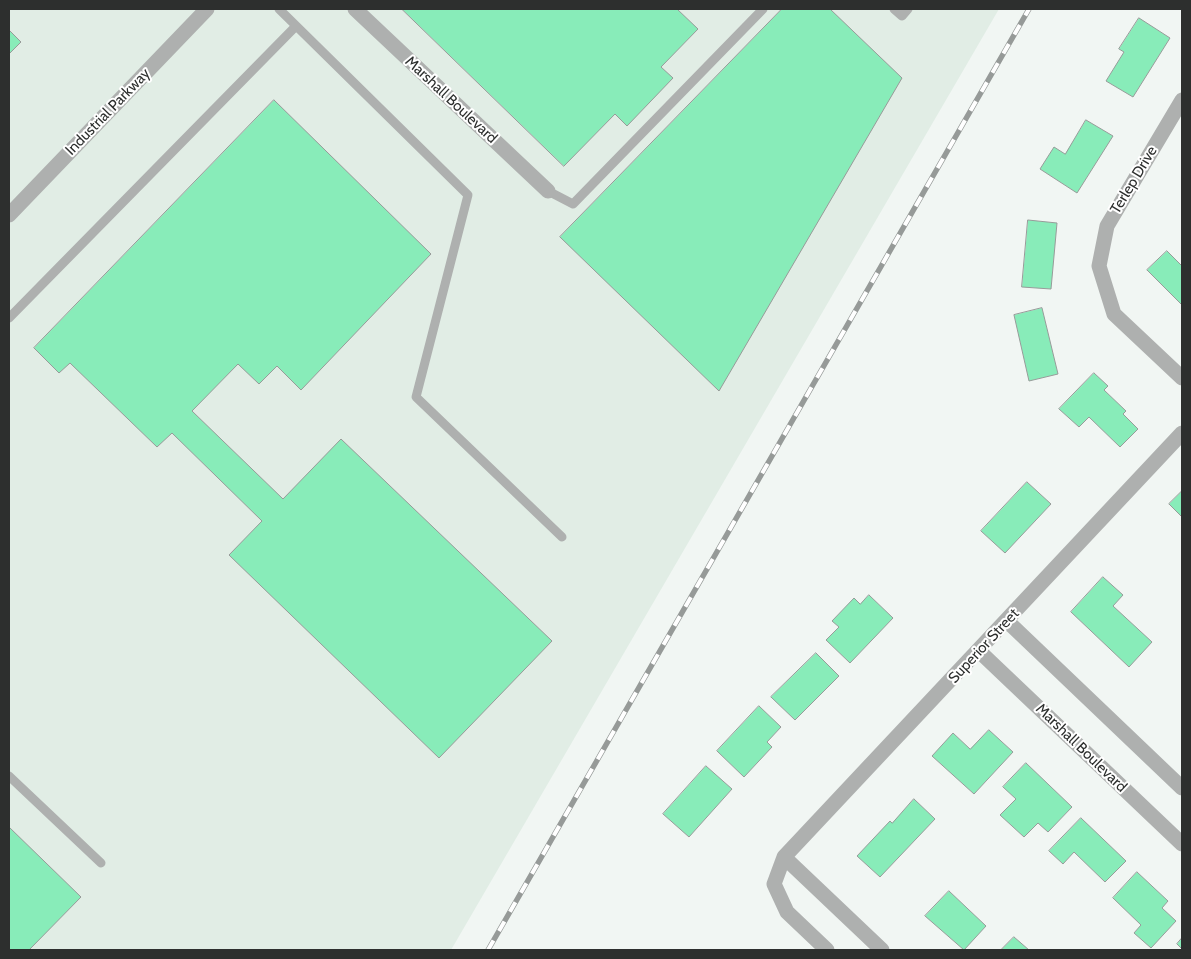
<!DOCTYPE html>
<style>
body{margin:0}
#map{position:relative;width:1191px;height:959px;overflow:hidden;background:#f1f6f3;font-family:Cabin,sans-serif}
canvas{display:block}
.frame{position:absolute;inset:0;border:10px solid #2d2f2e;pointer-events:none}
</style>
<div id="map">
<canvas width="1191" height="959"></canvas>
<div class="frame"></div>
</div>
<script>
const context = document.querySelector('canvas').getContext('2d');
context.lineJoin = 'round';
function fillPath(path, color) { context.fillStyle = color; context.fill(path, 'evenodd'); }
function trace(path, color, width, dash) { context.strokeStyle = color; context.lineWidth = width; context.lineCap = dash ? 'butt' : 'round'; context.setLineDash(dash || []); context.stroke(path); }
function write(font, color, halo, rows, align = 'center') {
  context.font = font + ' Cabin,sans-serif'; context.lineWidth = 4; context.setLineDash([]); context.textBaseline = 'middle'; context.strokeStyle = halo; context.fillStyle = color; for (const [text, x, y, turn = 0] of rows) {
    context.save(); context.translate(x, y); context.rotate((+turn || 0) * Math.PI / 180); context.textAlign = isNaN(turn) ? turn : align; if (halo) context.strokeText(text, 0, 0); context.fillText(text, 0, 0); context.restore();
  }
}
const built = new Path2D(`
 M9,9H999L451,950H9Z`);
const building = new Path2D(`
 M402,9H677L698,29L661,67L673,78L627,126L615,114L564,166Z
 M782,9H830L902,78L719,391L560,237Z
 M1139,18L1170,38L1133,97L1106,81L1124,52L1119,49Z
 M9,30L21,42L9,54Z
 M274,100L431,254L301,390L277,366L259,384L238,364L192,411L283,499L341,439L552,641L439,758L229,555L262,521L172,433L157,447L70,363L59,373L34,348Z
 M1086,120L1113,136L1077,193L1040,169L1054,147L1065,154Z
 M1028,220L1057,223L1051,289L1022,287Z
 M1167,251L1182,266V305L1147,270Z
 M1042,308L1058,374L1029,381L1014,315Z
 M1094,373L1108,386L1104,390L1126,411L1123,414L1138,429L1120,447L1089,417L1079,427L1059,409Z
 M1027,482L1051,504L1005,553L981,531Z
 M1182,491V517L1169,504Z
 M1103,577L1123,595L1113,606L1152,642L1129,667L1071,612Z
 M869,595L893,618L850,663L826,640L839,627L832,621L854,598L860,604Z
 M816,653L839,676L795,720L771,697Z
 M759,706L781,727L767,742L772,747L744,777L717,751Z
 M989,730L1013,752L974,794L932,756L953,733L970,749Z
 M1026,763L1072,807L1048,832L1038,823L1024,837L1000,815L1016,799L1003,787Z
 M706,766L732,789L689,837L663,814Z
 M914,799L935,819L880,877L857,856L890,821L892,823Z
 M1081,818L1126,861L1105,882L1074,852L1063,864L1049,851Z
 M9,827L81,897L29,950H9Z
 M1137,872L1168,901L1162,908L1176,921L1151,948L1134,933L1141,925L1113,898Z
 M949,891L986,926L964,950L925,916Z
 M1014,937L1029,950H1001Z
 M1182,938V949L1177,944Z`);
const service = new Path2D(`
 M279,9L468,195L416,397L562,537
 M894,9L902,16L908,9
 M548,191L573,204L763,9
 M9,318L296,26
 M9,776L101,863`);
const minor = new Path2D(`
 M355,9L548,191
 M1182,100L1107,226L1099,266L1114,314L1182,378
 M1007,621L1182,788
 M979,651L1182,844
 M784,857L882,950
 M827,950L787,912L774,884L784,857L1182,433`);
const tertiary = new Path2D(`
 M9,215L207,9`);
const rail = new Path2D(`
 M488,950L1029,9`);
const streetNames = [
 ["Marshall Boulevard",451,100,43],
 ["Industrial Parkway",108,112,-46],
 ["Terlep Drive",1134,180,-59],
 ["Superior Street",984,646,-47],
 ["Marshall Boulevard",1081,748,44]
];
fillPath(built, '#e1ede5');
fillPath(building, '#88ecb9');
trace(building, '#979b99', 1);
trace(service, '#aeb0af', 9);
trace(minor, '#aeb0af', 15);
trace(tertiary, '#aeb0af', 15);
trace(rail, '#969a98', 5.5);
trace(rail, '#fff', 4, [11]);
write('15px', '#2d2f2e', '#fff', streetNames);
</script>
